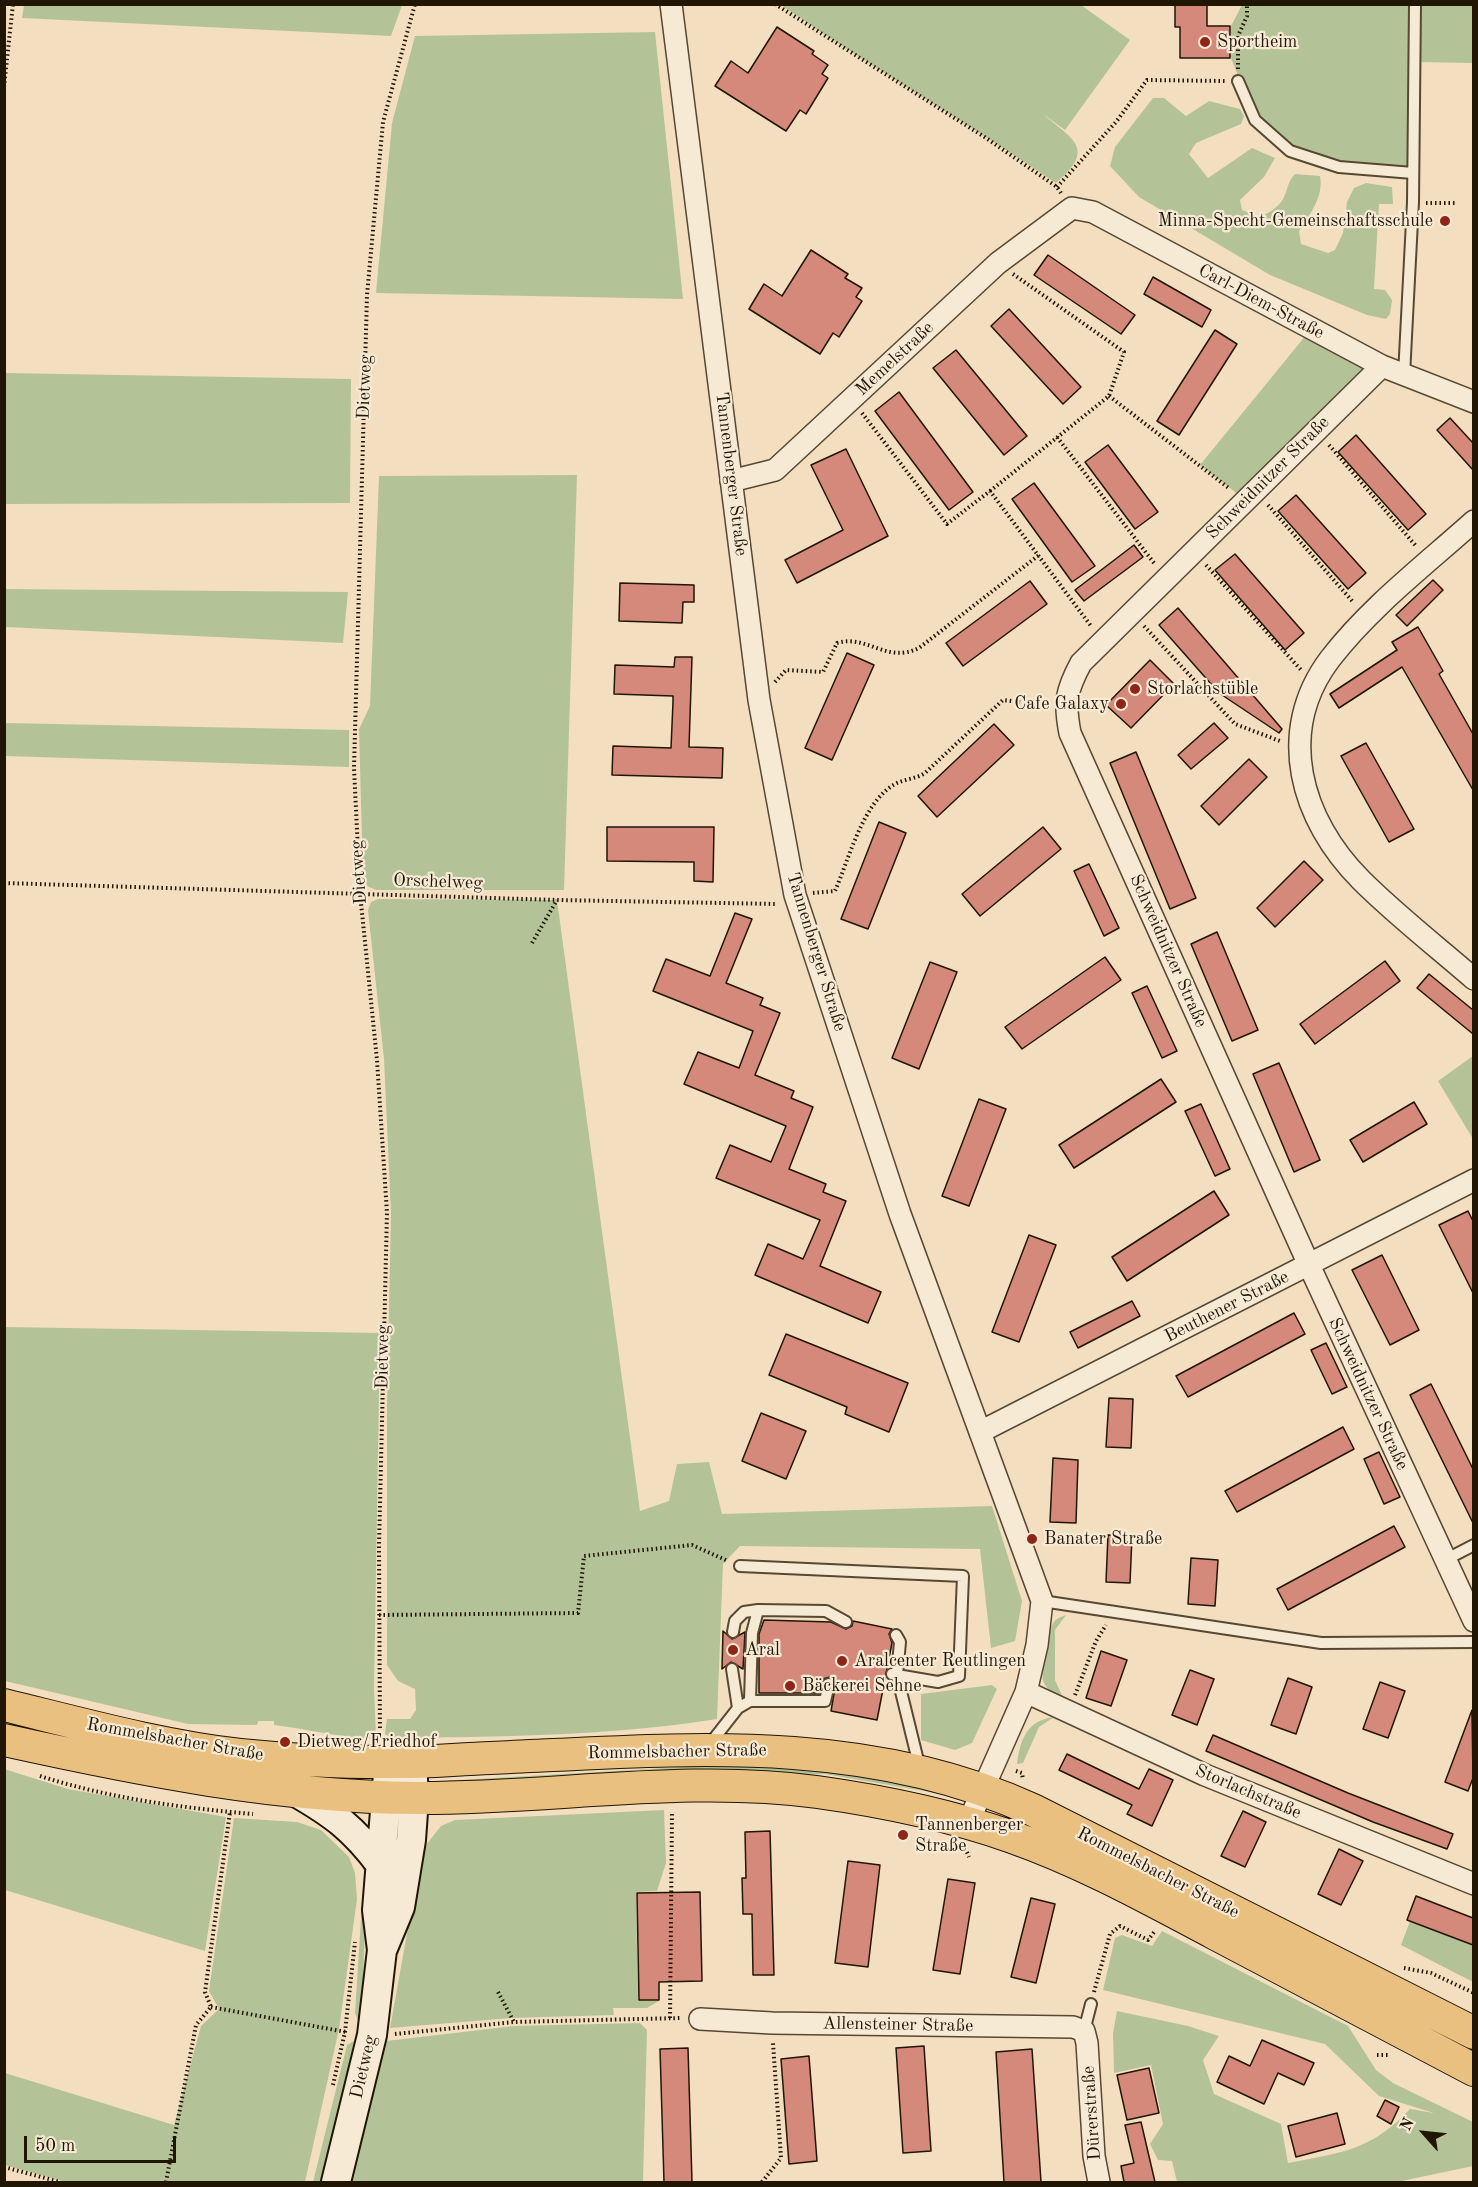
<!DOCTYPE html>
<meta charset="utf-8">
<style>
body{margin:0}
#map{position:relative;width:1478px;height:2187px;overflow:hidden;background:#f3dfbf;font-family:"Old Standard TT",serif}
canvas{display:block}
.frame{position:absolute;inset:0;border:6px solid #211504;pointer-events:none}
.north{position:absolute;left:1394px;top:2103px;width:60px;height:60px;-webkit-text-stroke:4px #f7ead5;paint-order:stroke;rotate:297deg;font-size:16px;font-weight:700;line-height:24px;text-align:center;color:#211504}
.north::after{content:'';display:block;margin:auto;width:21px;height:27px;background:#211504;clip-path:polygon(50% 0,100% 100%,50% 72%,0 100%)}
.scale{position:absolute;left:24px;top:2136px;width:152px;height:27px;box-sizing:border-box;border:3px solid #211504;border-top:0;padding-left:8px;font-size:18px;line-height:21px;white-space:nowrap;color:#211504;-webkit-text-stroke:4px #f7ead5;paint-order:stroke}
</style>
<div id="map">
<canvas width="1478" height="2187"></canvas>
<div class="frame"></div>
<div class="north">N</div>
<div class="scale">50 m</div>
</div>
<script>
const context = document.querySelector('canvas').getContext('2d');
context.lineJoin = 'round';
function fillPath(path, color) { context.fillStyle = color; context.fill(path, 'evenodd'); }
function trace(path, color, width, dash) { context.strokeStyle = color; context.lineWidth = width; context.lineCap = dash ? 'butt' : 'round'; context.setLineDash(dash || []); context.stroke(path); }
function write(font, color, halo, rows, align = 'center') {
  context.font = font + ' "Old Standard TT",serif'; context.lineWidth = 4.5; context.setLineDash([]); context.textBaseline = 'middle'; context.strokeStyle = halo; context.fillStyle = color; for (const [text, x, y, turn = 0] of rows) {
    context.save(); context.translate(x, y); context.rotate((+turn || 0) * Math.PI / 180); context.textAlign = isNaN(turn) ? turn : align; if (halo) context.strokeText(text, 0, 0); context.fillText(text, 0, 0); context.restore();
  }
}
const green = new Path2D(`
 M24,5L402,4V5L391,36L22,18Z
 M781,5H1081L1130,40L1065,130L1043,114C1073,140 1097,148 1056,183C966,122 871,67 781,5Z
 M1242,5H1414L1412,172L1340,166L1291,150L1255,119L1231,58V26Z
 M1416,5H1473V63L1416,62Z
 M655,32L683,299L376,293L392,123L415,36Z
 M1153,98H1164L1186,116L1209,101L1240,109L1244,116L1241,124L1196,143L1189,154L1208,178L1252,148L1275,158L1264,177L1240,200L1242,210L1260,217C1268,213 1278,208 1283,199C1288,190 1287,182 1295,174L1320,176C1324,197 1310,214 1299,231L1301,244L1328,253L1335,250L1343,233L1347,202L1354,188L1366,183L1392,187L1393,204H1379L1374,289L1385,290L1392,300L1390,314L1386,319L1367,315L1270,275L1139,197L1110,166L1115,147Z
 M1311,329L1379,365L1244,499L1200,465Z
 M5,373L351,379L350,503L5,504Z
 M577,475L564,890H376L367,886L363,877L359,729L370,706L379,476Z
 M5,589L348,592L343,643L5,627Z
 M5,723L349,730V767L5,756Z
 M378,899L557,900L640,1511L669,1501L677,1464L709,1462L722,1514L992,1506L1022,1601L1015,1641L991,1648L980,1549L740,1546L723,1564L717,1719C610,1736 498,1737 390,1738L385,1734L387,1719H410L416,1710L415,1689L398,1681L387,1665V1405L391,1213L384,1059L368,910L371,902Z
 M1473,1056V1139L1438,1081Z
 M5,1327L380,1333L374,1689L376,1735L371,1739C338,1737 307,1729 274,1725V1721H258L257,1725L188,1724L5,1681Z
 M1066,1615L1055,1630V1680L1063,1698C1055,1694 1048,1691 1044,1683C1039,1673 1047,1631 1054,1622C1057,1618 1061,1617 1066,1615Z
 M992,1685L997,1689L972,1743L955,1750L921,1740V1694Z
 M1054,1717L1039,1727L1023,1763L1017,1764C1020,1740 1027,1720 1054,1717Z
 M753,1763L863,1773L953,1796L825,1774L507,1786L424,1782Z
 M4,1769L68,1789L226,1817L205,1951L5,1890Z
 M664,1810L666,1863L657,1891L636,1892L638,2000L659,2001L647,2008H613L614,2015L511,2018L390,2028L422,1850L441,1826L455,1820Z
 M234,1818L297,1822L321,1830L349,1857L355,1873L357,1899L339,2029L305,2182H66L5,2165V2073L174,2125L201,2026L219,2009L209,1991Z
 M356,1851L367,1870L362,2008L358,2021L355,2013L364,1871Z
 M1415,1908L1473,1930V1982L1401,1945Z
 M1162,1931L1348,2026L1376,2070L1393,2083L1473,2122V2166L1397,2182H1177L1172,2161L1158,2160L1150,2144L1163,2124L1151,2065L1114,2073L1113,2033L1117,2011L1188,2026L1219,2036L1203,2060L1214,2094L1281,2124L1288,2163C1341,2153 1372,2150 1410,2109L1434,2113L1379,2096L1325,2044L1103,1990L1115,1938L1122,1935L1152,1946Z
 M640,2023L647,2030L643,2182H349L386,2041L514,2026Z
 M354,2041L323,2182H313L347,2045Z`);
const building = new Path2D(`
 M1175,4H1207V26H1230V58H1180V27H1175Z
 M777,27L814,51L812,54L828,65L822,74L828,78L806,114L800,110L786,131L715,86L731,61L748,73Z
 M811,250L848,274L845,278L862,288L856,297L862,301L839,337L833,333L820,354L749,309L764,284L782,296Z
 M1048,255L1135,315L1121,334L1034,275Z
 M1153,277L1211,310L1202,327L1144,294Z
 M1009,309L1081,387L1063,404L991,326Z
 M1215,330L1237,344L1179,435L1157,421Z
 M956,350L1027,436L1004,455L933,368Z
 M899,392L973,492L949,510L875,411Z
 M1450,418L1473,443V470L1437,430Z
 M1356,435L1426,514L1408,530L1338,452Z
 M1108,445L1158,512L1135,529L1085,462Z
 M846,449L888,536L797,583L785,560L843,530L811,465Z
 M1034,483L1095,566L1072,582L1012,499Z
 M1296,495L1366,573L1348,589L1278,511Z
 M1134,545L1143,557L1084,601L1075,590Z
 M1235,554L1304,633L1285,650L1215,570Z
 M1433,580L1443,590L1407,626L1396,615Z
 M1030,581L1047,604L963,666L946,643Z
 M620,583L694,585V602H683L682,623L619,621Z
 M1178,608L1282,729L1279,733L1219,693L1159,625Z
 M1418,627L1443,671L1439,674L1473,734V790L1402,667L1339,708L1330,694L1397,650L1392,642Z
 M847,653L874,665L832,760L805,748Z
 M675,657H692L689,747L723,748L722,778L612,775L613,746L671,748L673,702V696L614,694L615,665L674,667Z
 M1150,660L1174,684L1131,728L1106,705Z
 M1214,723L1228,738L1191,769L1178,755Z
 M994,724L1014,745L937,817L918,796Z
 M1366,743L1414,829L1389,842L1341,756Z
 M1136,752L1196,898L1170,909L1110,763Z
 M1249,759L1267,777L1219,825L1201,806Z
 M879,822L906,833L868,929L841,919Z
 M607,827H714L713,882L694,881V862L607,861Z
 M1043,827L1061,849L980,916L962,894Z
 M1304,861L1323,880L1275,927L1257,908Z
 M1089,864L1119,928L1104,936L1074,871Z
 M735,913L752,919L726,983L763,998L760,1005L780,1013L755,1075L794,1091L791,1098L813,1107L789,1169L826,1184L823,1192L846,1201L820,1266L881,1292L868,1323L755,1275L768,1244L803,1259L820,1220L716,1178L730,1145L771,1162L786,1126L684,1084L698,1052L739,1068L753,1031L653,991L666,959L710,976Z
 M1217,932L1258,1030L1232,1041L1191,944Z
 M1105,957L1121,980L1022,1049L1005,1027Z
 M1385,961L1400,981L1315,1044L1300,1024Z
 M930,962L957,972L919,1069L892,1058Z
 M1429,974L1473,1010V1034L1417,988Z
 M1147,986L1177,1051L1162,1058L1132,993Z
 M1279,1063L1320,1160L1294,1172L1253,1074Z
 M1161,1079L1176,1102L1074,1168L1059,1145Z
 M979,1099L1006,1109L969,1206L942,1196Z
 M1414,1102L1427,1124L1363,1162L1350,1140Z
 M1201,1104L1230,1169L1215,1176L1185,1111Z
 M1214,1191L1229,1215L1127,1281L1112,1257Z
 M1468,1211L1473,1221V1293L1439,1225Z
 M1029,1235L1056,1245L1019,1342L992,1332Z
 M1382,1255L1419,1330L1390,1345L1352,1270Z
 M1132,1301L1140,1316L1078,1348L1070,1332Z
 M1294,1313L1305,1334L1188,1397L1176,1376Z
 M786,1334L908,1383L889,1432L845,1414L847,1407L769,1375Z
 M1326,1343L1347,1387L1332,1394L1311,1350Z
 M1431,1384L1473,1469V1523L1410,1395Z
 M1109,1398L1133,1399L1131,1448L1106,1447Z
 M761,1413L806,1431L786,1479L742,1461Z
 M1343,1427L1354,1449L1237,1512L1225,1491Z
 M1379,1452L1400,1497L1384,1504L1364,1459Z
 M1053,1458L1078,1460L1076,1523L1050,1522Z
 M1394,1526L1405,1547L1288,1610L1277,1589Z
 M1108,1535L1132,1536L1130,1583L1106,1582Z
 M1191,1558L1218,1560L1215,1606L1188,1604Z
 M764,1620L831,1622L846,1629L852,1626L853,1621L892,1629L889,1634L892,1643L877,1720L831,1711L836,1682L830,1677L823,1679L819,1693H759V1634Z
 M723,1631L732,1639L745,1632L743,1669L731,1662L722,1669Z
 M1101,1651L1127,1660L1111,1706L1086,1698Z
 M1190,1670L1214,1679L1197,1725L1172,1715Z
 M1288,1678L1312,1687L1296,1734L1271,1725Z
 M1380,1682L1405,1691L1388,1738L1363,1729Z
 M1472,1710L1473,1778L1468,1791L1445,1782Z
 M1213,1735L1348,1793L1453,1834L1447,1849L1373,1822L1206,1751Z
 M1067,1754L1139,1789L1149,1769L1173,1780L1152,1826L1127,1814L1132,1805L1059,1770Z
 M1243,1811L1266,1822L1245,1867L1221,1856Z
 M770,1831L774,1975H753L752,1914H743L742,1878H746L745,1832Z
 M1339,1849L1363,1861L1341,1905L1318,1894Z
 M848,1861L880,1865L868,1967L835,1963Z
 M948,1879L975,1883L960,1974L933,1970Z
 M700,1892L702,1981L659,1982V2000H639L637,1893Z
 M1416,1896L1473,1918V1945L1407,1920Z
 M1031,1898L1055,1904L1036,1983L1011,1977Z
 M1262,2040L1314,2063L1304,2085L1278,2073L1264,2104L1217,2082L1229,2056L1250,2066Z
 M924,2046L931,2151L903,2153L896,2048Z
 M688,2048L692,2182H664L660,2049Z
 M1032,2049L1041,2182H1004L996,2052Z
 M809,2056L817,2161L789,2164L781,2059Z
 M1149,2068L1159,2113L1127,2120L1117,2075Z
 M1385,2100L1399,2107L1391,2124L1377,2116Z
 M1337,2113L1345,2144L1296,2157L1288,2126Z
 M1141,2122L1155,2182H1124L1121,2166L1134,2163L1125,2125Z`);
const path = new Path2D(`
 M775,4L986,138L1057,187L1061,193
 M1238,69V36L1247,16V4
 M4,87L13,4
 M1057,187L1116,122L1147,80L1225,81
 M1426,203H1455
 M1109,396L1230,489
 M862,413L947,524L990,491L1091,626
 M1057,437L1154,563
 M1329,445L1416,546
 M990,491L1109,396L1124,352L1013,274
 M1268,505L1354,603
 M1206,565L1302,671
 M1144,626L1235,724L1280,741
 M775,682L786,670L823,672L837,643C867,634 886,664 919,648L1039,555
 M4,883L557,900L777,904
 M813,893L835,891C849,859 863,802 895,784C904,779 916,779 925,773L1003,700L1048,705
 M532,943L557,900
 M379,1615L578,1613L584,1556L692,1545L728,1561
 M1075,1695L1096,1641L1106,1625
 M380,1737L379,1546L387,1213L377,1060L360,893L354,768L367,295L383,122L415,4
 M1016,1771L1022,1773L1023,1780
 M40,1776C108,1798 182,1808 253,1814
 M965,1848L969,1857
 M1404,1968L1431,1973L1474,1993
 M498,1992L514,2022
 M1094,1992L1110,1934L1120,1926L1148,1940L1155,1931
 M211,2007L346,2032
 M670,2018L672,1812
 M395,2034L514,2022L681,2018
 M1377,2055H1388
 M333,2085L345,2032L355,1942
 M4,2167L60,2182
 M166,2182L196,2025L211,2007L205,1992L230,1812
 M762,2182L781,2158L773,2043`);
const lane = new Path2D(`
 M1238,81L1255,120L1290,151L1339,167L1413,173
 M1404,375L1413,202L1415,4
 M1445,1560L1474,1545
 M740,1566L963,1576L959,1676L938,1682L897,1675L900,1642L896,1635
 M1042,1601L1321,1643L1474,1642
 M733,1632L735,1621L744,1612L758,1610L826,1611L846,1622
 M732,1669L738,1708
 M892,1674L897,1675L920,1769
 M750,1701L752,1633L758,1610
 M709,1745L738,1708L750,1701H825L829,1684
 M1084,2031L1091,2004`);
const street = new Path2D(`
 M671,4L759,700L795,895L900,1214L1042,1601L1037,1645L1026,1692L968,1823
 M1382,366L1081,663C1066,691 1064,702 1070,733L1309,1265L1474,1621
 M731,481L775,470L998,263L1072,208L1093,212L1382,366L1474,402
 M1474,521C1425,565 1370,607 1330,659C1275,732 1301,820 1361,880C1396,915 1436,946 1474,979
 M980,1432L1474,1180
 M1026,1692L1205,1775L1474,1884
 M700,2019L772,2023L1073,2027L1084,2031L1087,2043L1094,2156L1099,2182`);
const secondary = new Path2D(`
 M294,1791C334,1814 353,1828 381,1865
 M383,1948L400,1907L411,1840L414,1798L412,1761
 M336,2182L372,2035L382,1950L377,1910L389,1762`);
const primary = new Path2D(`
 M4,1705C82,1724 161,1746 240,1755C288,1760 338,1762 387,1762C421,1763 457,1759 491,1758C675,1750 860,1731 1033,1810L1474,2033
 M4,1740C140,1770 277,1797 416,1798C549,1799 685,1774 817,1792C882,1801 950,1815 1012,1837C1083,1862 1148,1898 1214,1933C1300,1979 1387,2024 1474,2070`);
const markers = [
 [1205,42,6,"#8f2418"],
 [1445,221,6,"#8f2418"],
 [1135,689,6,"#8f2418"],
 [1121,704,6,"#8f2418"],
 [1032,1539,6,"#8f2418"],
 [733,1650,6,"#8f2418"],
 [842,1661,6,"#8f2418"],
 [790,1686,6,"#8f2418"],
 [285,1742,6,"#8f2418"],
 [903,1835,6,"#8f2418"]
];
const poiNames = [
 ["Sportheim",1217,42],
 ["Minna-Specht-Gemeinschaftsschule",1433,221,"right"],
 ["Storlachstüble",1147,689],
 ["Cafe Galaxy",1109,704,"right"],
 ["Banater Straße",1044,1539],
 ["Aral",745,1650],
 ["Aralcenter Reutlingen",854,1661],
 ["Bäckerei Sehne",802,1686],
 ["Dietweg/Friedhof",297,1742],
 ["Tannenberger",915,1825],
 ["Straße",915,1846]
];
const streetNames = [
 ["Carl-Diem-Straße",1261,302,28],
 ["Memelstraße",895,359,-43],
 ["Dietweg",365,387,-88],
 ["Tannenberger Straße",731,474,83],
 ["Schweidnitzer Straße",1268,478,-45],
 ["Dietweg",359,872,-94],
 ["Orschelweg",438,882,2],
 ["Schweidnitzer Straße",1168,951,66],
 ["Tannenberger Straße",816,952,73],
 ["Beuthener Straße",1227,1307,-27],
 ["Dietweg",383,1357,-89],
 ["Schweidnitzer Straße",1368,1394,65],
 ["Rommelsbacher Straße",175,1740,10],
 ["Rommelsbacher Straße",677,1752,-1],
 ["Storlachstraße",1248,1792,23],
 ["Rommelsbacher Straße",1158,1873,27],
 ["Allensteiner Straße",898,2025,1],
 ["Dietweg",364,2067,-77],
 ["Dürerstraße",1092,2113,-94]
];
fillPath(green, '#b4c397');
fillPath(building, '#d4897b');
trace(building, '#211504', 1.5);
trace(lane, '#564833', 14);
trace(street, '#564833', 24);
trace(secondary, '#211504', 32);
trace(primary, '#211504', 34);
trace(path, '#211504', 4, [1.5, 3]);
trace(lane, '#f7ead5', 10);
trace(street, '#f7ead5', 21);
trace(secondary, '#f7ead5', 28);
trace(primary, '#eac080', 32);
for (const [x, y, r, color] of markers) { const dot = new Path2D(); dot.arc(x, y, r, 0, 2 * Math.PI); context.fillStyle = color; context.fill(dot); trace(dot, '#f7ead5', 2); }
write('18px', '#211504', '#f7ead5', poiNames, 'left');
write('18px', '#211504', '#f7ead5', streetNames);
</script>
